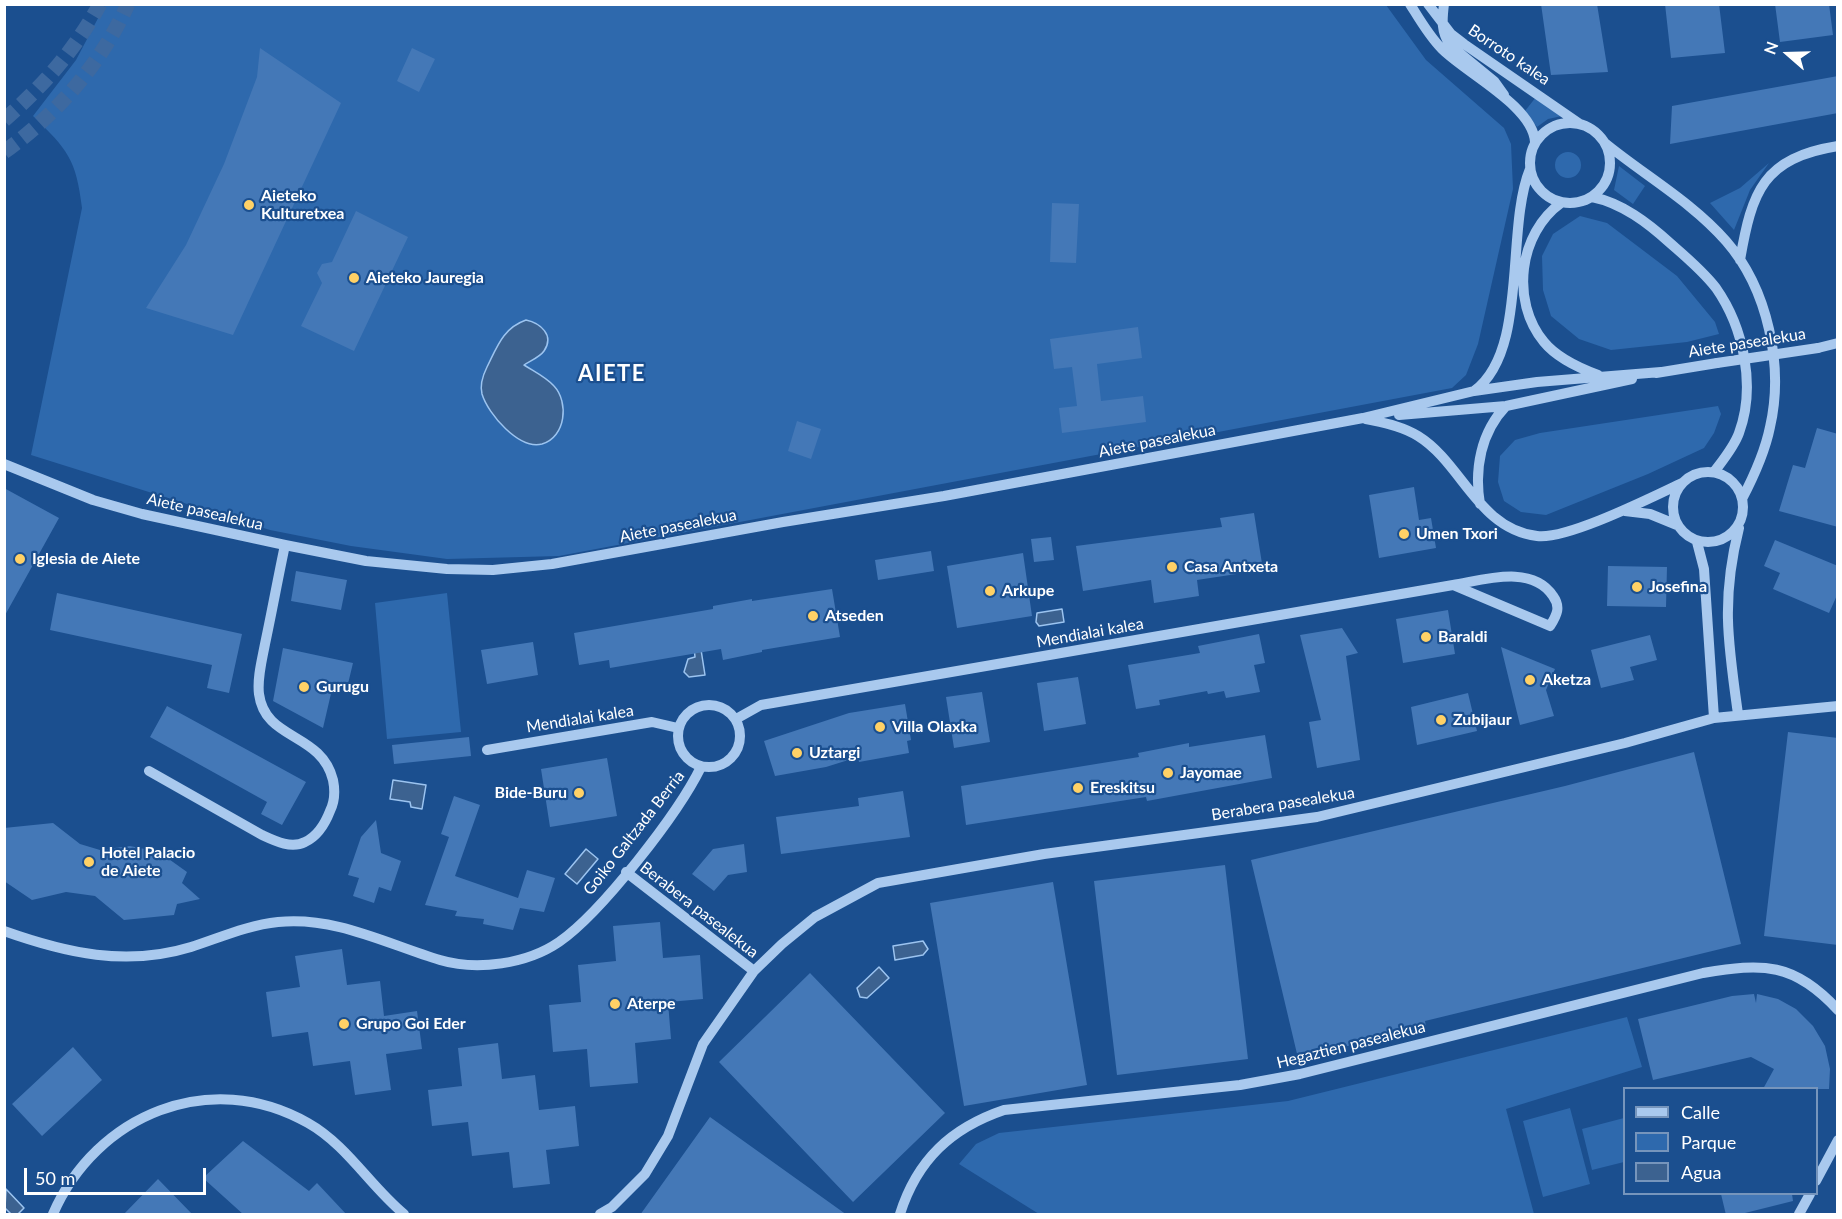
<!DOCTYPE html>
<style>
body{margin:0}
#map{position:relative;width:1842px;height:1219px;overflow:hidden;background:#1b4f8f;font-family:Lato,sans-serif}
canvas{display:block}
.frame{position:absolute;inset:0;border:6px solid #fff;pointer-events:none}
.legend{position:absolute;left:1623px;top:1087px;width:195px;height:108px;box-sizing:border-box;background:#1b4f8f;border:2px solid #7695bc;margin:0;padding:8px 10px;list-style:none;font-size:18px;color:#fff}
.legend li{display:flex;align-items:center;gap:12px;height:30px}
.legend b{width:30px;border:2px solid #7695bc}
.north{position:absolute;left:1758px;top:24px;width:60px;height:60px;-webkit-text-stroke:4px #1b4f8f;paint-order:stroke;rotate:290deg;font-size:16px;font-weight:700;line-height:24px;text-align:center;color:#fff}
.north::after{content:'';display:block;margin:auto;width:21px;height:27px;background:#fff;clip-path:polygon(50% 0,100% 100%,50% 72%,0 100%)}
.scale{position:absolute;left:24px;top:1168px;width:182px;height:27px;box-sizing:border-box;border:3px solid #fff;border-top:0;padding-left:8px;font-size:18px;line-height:21px;white-space:nowrap;color:#fff;-webkit-text-stroke:4px #1b4f8f;paint-order:stroke}
</style>
<div id="map">
<canvas width="1842" height="1219"></canvas>
<div class="frame"></div>
<ul class="legend">
<li><b style="height:8px;background:#a9c9ee"></b>Calle</li>
<li><b style="height:16px;background:#2e69ad"></b>Parque</li>
<li><b style="height:16px;background:#3c6290"></b>Agua</li>
</ul>
<div class="north">N</div>
<div class="scale">50 m</div>
</div>
<script>
const context = document.querySelector('canvas').getContext('2d');
context.lineJoin = 'round';
function fillPath(path, color) { context.fillStyle = color; context.fill(path, 'evenodd'); }
function trace(path, color, width, dash) { context.strokeStyle = color; context.lineWidth = width; context.lineCap = dash ? 'butt' : 'round'; context.setLineDash(dash || []); context.stroke(path); }
function write(font, color, halo, rows, align = 'center') {
  context.font = font + ' Lato,sans-serif'; context.lineWidth = 4.5; context.setLineDash([]); context.textBaseline = 'middle'; context.strokeStyle = halo; context.fillStyle = color; for (const [text, x, y, turn = 0] of rows) {
    context.save(); context.translate(x, y); context.rotate((+turn || 0) * Math.PI / 180); context.textAlign = isNaN(turn) ? turn : align; if (halo) context.strokeText(text, 0, 0); context.fillText(text, 0, 0); context.restore();
  }
}
const green = new Path2D(`
 M105,5H1386L1426,60L1504,128L1511,144L1513,189L1478,344L1466,375L1452,388L559,556L447,559L351,546L270,530L31,455L82,208C76,159 68,150 33,116L76,60Z
 M1536,97L1562,116L1548,119L1537,127L1525,111Z
 M1555 165a13 13 0 1 1 26 0a13 13 0 1 1-26 0Z
 M1769,163L1750,190L1734,230L1710,203L1740,188Z
 M1619,166L1645,186L1633,204L1614,190Z
 M1580,216L1607,223L1677,276L1715,322L1719,334L1687,342L1611,350L1579,339L1551,316L1543,290L1542,256L1553,234Z
 M1718,406L1721,414L1714,433L1704,448L1648,474L1546,515L1521,512L1504,501L1498,482L1500,456L1515,440L1540,433Z
 M447,593L461,732L387,739L375,603Z
 M1627,1017L1642,1067L1506,1109L1534,1214H1039L959,1164L976,1144L999,1133L1288,1101Z
 M1570,1108L1590,1184L1543,1197L1523,1121Z
 M1624,1118V1162L1592,1170L1582,1129Z`);
const water = new Path2D(`
 M526,320C540,323 555,335 544,351C540,357 530,361 524,365C535,372 546,377 554,386C569,402 566,437 542,444C519,450 488,414 482,394C480,386 483,375 487,367C497,347 503,328 526,320Z
 M1062,609L1064,622L1039,626L1036,622L1037,613Z
 M699,637L705,675L689,677L684,672L688,659L695,657L693,638Z
 M393,780L426,785L422,809L411,807L410,802L390,799Z
 M586,849L598,859L577,884L565,874Z
 M923,941L928,949L923,955L895,960L893,946Z
 M879,967L889,978L867,998L860,997L857,988Z
 M6,1189L24,1208L18,1214H11L5,1208Z`);
const building = new Path2D(`
 M1541,4H1597L1608,72L1551,75Z
 M1665,4H1719L1725,53L1671,58Z
 M1775,4H1829L1833,35L1780,42Z
 M260,48L341,103L233,335L146,308L186,245L224,164L257,77Z
 M412,48L435,59L419,92L397,81Z
 M1838,76V113L1670,144L1672,106Z
 M1052,203L1079,204L1076,263L1050,262Z
 M356,211L408,237L354,351L301,326L322,283L317,273L322,264L332,262Z
 M1138,327L1142,358L1097,364L1101,401L1143,396L1146,422L1062,433L1059,408L1077,406L1072,367L1054,369L1050,339Z
 M797,421L821,429L811,459L788,451Z
 M1817,428L1838,434V527L1779,511L1793,465L1805,468Z
 M1414,487L1419,520L1431,518L1436,548L1379,558L1369,495Z
 M4,488L59,518L4,617Z
 M1254,513L1263,570L1197,580L1199,596L1154,603L1151,580L1083,591L1076,546L1222,527L1220,518Z
 M1051,537L1054,560L1034,562L1031,539Z
 M1775,540L1838,566V593L1829,613L1773,589L1780,573L1764,566Z
 M931,551L934,571L878,580L875,560Z
 M1023,553L1032,616L957,628L947,566Z
 M1608,566L1667,567L1666,607L1607,606Z
 M296,571L347,580L341,610L291,601Z
 M832,589L840,637L762,650V652L723,660L721,649L610,668L609,660L579,665L574,633L713,609V606L752,599V601Z
 M57,593L242,634L229,693L207,688L212,665L50,630Z
 M1448,610L1455,654L1403,663L1396,619Z
 M1342,628L1358,653L1346,656L1360,760L1317,768L1309,722L1321,720L1300,635Z
 M1259,634L1265,663L1254,665L1260,692L1226,698L1224,691L1208,694L1207,691L1159,700L1160,705L1136,709L1128,665L1200,653L1198,646Z
 M1650,635L1657,660L1630,667L1634,680L1601,688L1591,650Z
 M533,642L538,675L487,684L481,650Z
 M1501,647L1555,669L1546,690L1554,716L1520,725Z
 M283,648L353,663L347,688L333,685L323,728L273,701Z
 M1078,677L1086,724L1044,731L1037,683Z
 M982,692L990,742L954,748L946,697Z
 M1468,693L1477,731L1417,745L1411,707Z
 M905,704L911,740L907,741L909,753L859,762L858,757L826,767L775,776L764,741L849,713Z
 M167,706L306,782L282,825L261,814L267,802L150,737Z
 M1788,732L1838,738V945L1764,936Z
 M1265,735L1272,778L1147,801L1146,797L966,825L961,786L1139,757L1138,753L1189,743V747Z
 M469,737L471,756L394,764L392,745Z
 M1694,752L1741,944L1425,1021L1426,1027L1298,1058L1251,860L1565,786Z
 M607,758L617,816L550,827L541,769Z
 M903,791L910,837L781,854L776,817L859,806L858,798Z
 M454,796L480,805L455,876L518,898L527,870L555,878L544,912L520,908L513,930L483,924L484,919L455,916L457,911L425,905L449,837L441,834Z
 M376,820L381,853L401,861L391,891L379,887L374,903L353,896L359,878L348,875L361,837Z
 M53,823L80,844L100,850L130,846L159,852L187,872L182,883L200,899L177,904L174,915L124,920L95,896L66,892L32,900L4,881V828Z
 M744,844L747,872L728,875L714,891L692,874L713,849Z
 M1225,865L1248,1059L1117,1075L1094,881Z
 M1053,882L1087,1085L964,1106L930,903Z
 M660,922L663,958L700,955L703,999L668,1002L671,1039L635,1043L638,1083L590,1087L587,1049L553,1052L549,1005L581,1002L578,965L616,961L613,926Z
 M342,949L347,985L380,981L384,1016L417,1011L422,1049L386,1054L391,1090L355,1095L350,1061L313,1066L308,1032L272,1037L266,992L300,987L295,956Z
 M810,973L945,1113L853,1202L719,1062Z
 M1754,994L1756,1003L1757,994L1778,999L1796,1009L1813,1026L1825,1046L1830,1069L1829,1089H1763L1774,1069L1751,1057L1653,1080L1638,1019L1732,996Z
 M498,1043L502,1079L535,1075L539,1110L575,1106L579,1146L546,1150L550,1184L513,1188L509,1152L472,1156L468,1122L432,1126L428,1090L462,1086L458,1048Z
 M73,1047L102,1080L42,1136L12,1104Z
 M710,1117L847,1215H640Z
 M243,1141L309,1191L317,1183L347,1215H244L203,1178Z
 M158,1179L193,1215H123Z
 M1721,1194H1792L1793,1201L1737,1215H1726Z`);
const majorTunnel = new Path2D(`
 M4,120C43,86 75,50 100,4
 M4,152C57,114 101,64 128,4`);
const minor = new Path2D(`
 M1410,4C1420,20 1429,36 1442,49C1467,74 1533,106 1535,142
 M1428,4L1451,34L1464,44L1580,124
 M1444,4C1442,20 1441,32 1450,45L1494,81L1504,95
 M1530 163a40 40 0 1 1 80 0a40 40 0 1 1-80 0Z
 M1605,143C1644,175 1692,202 1726,241C1768,289 1784,366 1770,427C1765,452 1754,476 1742,499
 M1592,197C1622,203 1648,223 1670,243C1686,257 1703,271 1716,288C1744,328 1756,387 1739,433C1734,447 1723,460 1714,472
 M1561,203C1519,233 1510,301 1544,342C1557,358 1579,368 1598,375
 M1740,260C1752,191 1763,158 1838,146
 M1818,348L1838,343
 M1656,373L1717,363
 M1474,391C1529,351 1505,230 1530,169
 M1399,415L1506,406L1632,379
 M1366,419C1384,423 1402,426 1418,436C1462,463 1478,529 1537,536C1567,540 1652,497 1682,483
 M4,464L93,500L142,514L285,545L366,561L447,569L493,570L552,564L783,522L944,496L1363,418L1474,391L1537,382L1661,372
 M1673 507a35 35 0 1 1 70 0a35 35 0 1 1-70 0Z
 M1480,504C1474,469 1481,432 1506,406
 M1625,511L1650,514L1677,525
 M1697,542L1704,569L1714,718
 M678 736a31 31 0 1 1 62 0a31 31 0 1 1-62 0Z
 M1738,714C1728,643 1721,599 1739,528
 M736,719L761,705L1453,585C1484,580 1532,564 1553,596C1561,607 1557,615 1550,626L1453,585
 M487,750L652,722L678,728
 M149,771L262,835C275,841 291,849 305,842C318,836 325,824 330,811C335,801 335,790 333,780C321,732 265,741 259,694C257,678 262,660 265,644C272,611 278,578 285,545
 M626,872L754,971
 M4,931C66,953 126,967 191,947C219,938 248,925 278,922C335,916 387,944 440,960C477,971 527,964 559,942C601,913 678,814 701,767
 M1816,1181L1838,1140
 M53,1214C96,1115 210,1067 308,1123C347,1145 370,1186 404,1214
 M600,1214L612,1207L645,1174L668,1136L703,1044L754,971L782,944L815,917L878,883L1044,854L1317,817L1625,743L1714,718L1838,706
 M900,1214C917,1160 951,1128 1004,1110L1240,1085L1300,1074L1703,973C1763,963 1794,962 1838,1010
 M1799,1214L1810,1194`);
const minorBridge = new Path2D(`
 M1717,363L1818,348`);
const markers = [
 [249,205,6,"#ffd166"],
 [354,278,6,"#ffd166"],
 [1404,534,6,"#ffd166"],
 [20,559,6,"#ffd166"],
 [1172,567,6,"#ffd166"],
 [1637,587,6,"#ffd166"],
 [990,591,6,"#ffd166"],
 [813,616,6,"#ffd166"],
 [1426,637,6,"#ffd166"],
 [1530,680,6,"#ffd166"],
 [304,687,6,"#ffd166"],
 [1441,720,6,"#ffd166"],
 [880,727,6,"#ffd166"],
 [797,753,6,"#ffd166"],
 [1168,773,6,"#ffd166"],
 [1078,788,6,"#ffd166"],
 [579,793,6,"#ffd166"],
 [89,862,6,"#ffd166"],
 [615,1004,6,"#ffd166"],
 [344,1024,6,"#ffd166"]
];
const streetNames = [
 ["Borroto kalea",1509,55,34],
 ["Aiete pasealekua",1747,343,-9],
 ["Aiete pasealekua",1157,441,-11],
 ["Aiete pasealekua",205,512,13],
 ["Aiete pasealekua",678,526,-11],
 ["Mendialai kalea",1090,633,-10],
 ["Mendialai kalea",580,719,-9],
 ["Berabera pasealekua",1283,804,-9],
 ["Goiko Galtzada Berria",634,833,-52],
 ["Berabera pasealekua",699,910,38],
 ["Hegaztien pasealekua",1351,1045,-14]
];
const poiNames = [
 ["Aieteko",261,196],
 ["Kulturetxea",261,214],
 ["Aieteko Jauregia",366,278],
 ["Umen Txori",1416,534],
 ["Iglesia de Aiete",32,559],
 ["Casa Antxeta",1184,567],
 ["Josefina",1649,587],
 ["Arkupe",1002,591],
 ["Atseden",825,616],
 ["Baraldi",1438,637],
 ["Aketza",1542,680],
 ["Gurugu",316,687],
 ["Zubijaur",1453,720],
 ["Villa Olaxka",892,727],
 ["Uztargi",809,753],
 ["Jayomae",1180,773],
 ["Ereskitsu",1090,788],
 ["Bide-Buru",567,793,"right"],
 ["Hotel Palacio",101,853],
 ["de Aiete",101,871],
 ["Aterpe",627,1004],
 ["Grupo Goi Eder",356,1024]
];
const districtNames = [
 ["AIETE",612,374]
];
fillPath(green, '#2e69ad');
fillPath(water, '#3c6290');
trace(water, '#9cc4f0', 1.5);
fillPath(building, '#4478b7');
trace(majorTunnel, '#3d69a0', 15, [15, 8]);
trace(minor, '#a9c9ee', 10);
trace(minorBridge, '#a9c9ee', 10);
for (const [x, y, r, color] of markers) { const dot = new Path2D(); dot.arc(x, y, r, 0, 2 * Math.PI); context.fillStyle = color; context.fill(dot); trace(dot, '#1b4f8f', 2); }
write('16px', '#fff', '#1b4f8f', streetNames);
write('bold 16px', '#fff', '#1b4f8f', poiNames, 'left');
context.letterSpacing = '1.5px';
write('bold 22px', '#fff', '#1b4f8f', districtNames);
context.letterSpacing = '0px';
</script>
